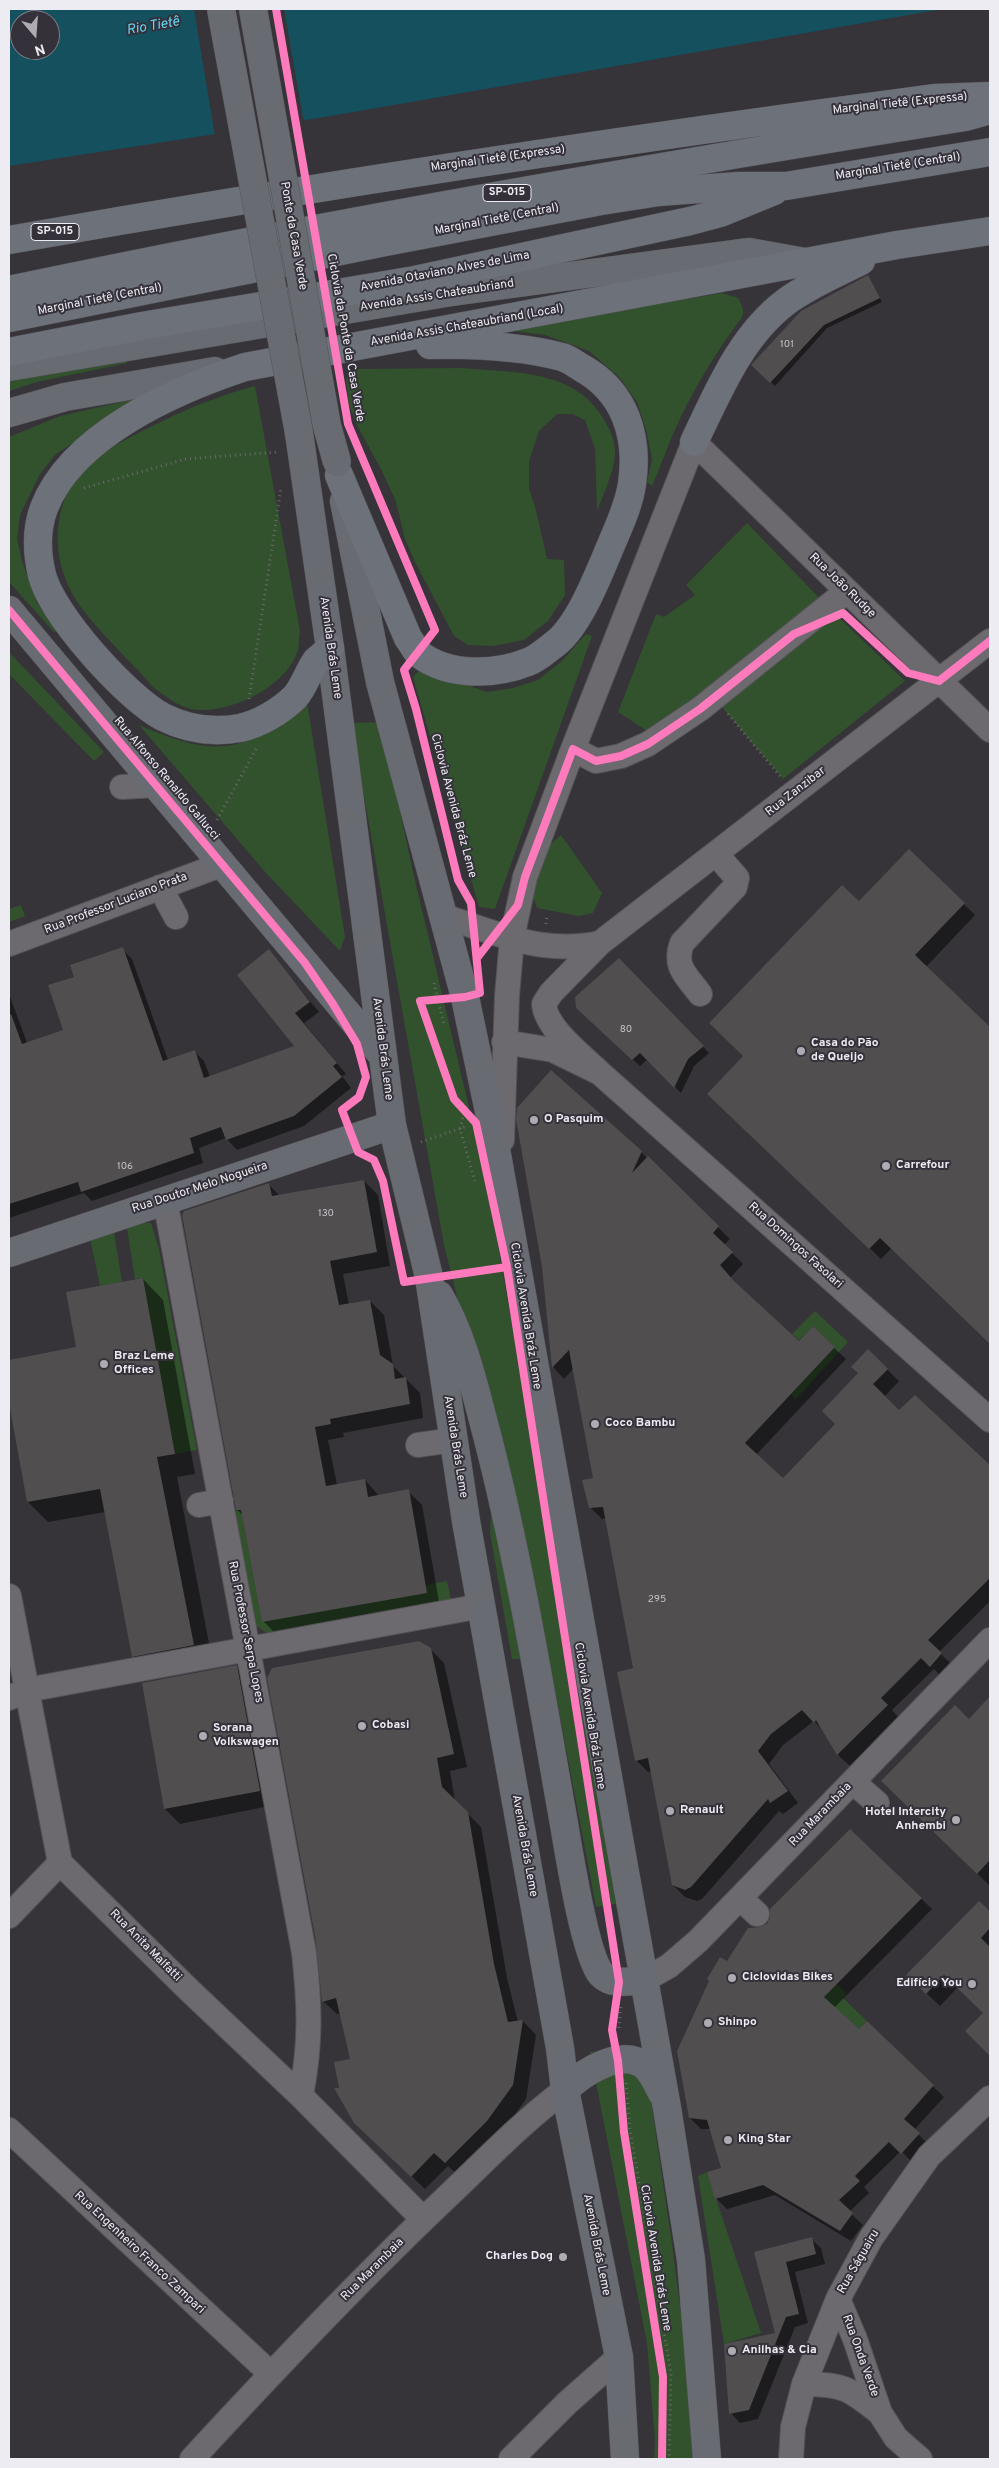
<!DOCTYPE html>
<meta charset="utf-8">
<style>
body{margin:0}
#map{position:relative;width:999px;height:2468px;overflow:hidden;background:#363339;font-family:Overpass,sans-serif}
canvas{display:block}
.frame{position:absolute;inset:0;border:10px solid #eeecf3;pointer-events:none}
.north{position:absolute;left:10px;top:10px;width:50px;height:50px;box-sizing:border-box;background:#35313b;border:1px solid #7f7c85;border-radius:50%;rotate:162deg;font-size:14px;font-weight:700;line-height:20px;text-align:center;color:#eeecf3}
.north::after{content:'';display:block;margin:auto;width:18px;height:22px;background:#aeabb2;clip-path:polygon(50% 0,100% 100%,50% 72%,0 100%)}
</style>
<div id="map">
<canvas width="999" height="2468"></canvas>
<div class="frame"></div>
<div class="north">N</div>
</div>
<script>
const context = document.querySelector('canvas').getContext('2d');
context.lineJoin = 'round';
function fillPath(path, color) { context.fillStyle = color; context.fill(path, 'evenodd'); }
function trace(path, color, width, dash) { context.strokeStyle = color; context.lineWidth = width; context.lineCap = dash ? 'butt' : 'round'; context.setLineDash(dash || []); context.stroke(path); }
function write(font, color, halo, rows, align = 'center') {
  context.font = font + ' Overpass,sans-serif'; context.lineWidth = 4; context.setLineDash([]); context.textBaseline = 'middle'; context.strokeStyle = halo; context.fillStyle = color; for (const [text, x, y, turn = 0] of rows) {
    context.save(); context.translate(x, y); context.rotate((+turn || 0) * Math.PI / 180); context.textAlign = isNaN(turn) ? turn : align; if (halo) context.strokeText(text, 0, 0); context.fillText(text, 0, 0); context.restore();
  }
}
const green = new Path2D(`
 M722,293L738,298C748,315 742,317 732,331C709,363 690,396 674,432C666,450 660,468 652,486L647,482L652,459L646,429L637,402L620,378L589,351L545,335L506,330Z
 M124,353L127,363L37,382L9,391V377Z
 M463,368C514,373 574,369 603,418C609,428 616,441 615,454C614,473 603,494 597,512L595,449L585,420L572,414H557L539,431L529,461V488L536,510L547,559L564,560L565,595L548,621L524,640L493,646L468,645L454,636L415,562L405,539L396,502L383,473L358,427L349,405L346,379L355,369Z
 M255,386L300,631C299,637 299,644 298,650C287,687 227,716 191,709C178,706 165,696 154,688C131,661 95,629 76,600C54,565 52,524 69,488C72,482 74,475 78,471C90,457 109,449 125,440C171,416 204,400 255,386Z
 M139,398L55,455L40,474L20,515L17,539L22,561L37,603L58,631L54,632L9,582V437L60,416Z
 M747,523L828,607L905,681L783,779L721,706L647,731L618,712L656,614L664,617L695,595L686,585Z
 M586,634L592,636L495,909L479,907L413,677L421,669L487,692L513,688L538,680L562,661Z
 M9,652L104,752L94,761L9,674Z
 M307,702L345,937L340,951L267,874L139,725C215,758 244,755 307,702Z
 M381,722L413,872L486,1179L616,1904L596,1907L554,1685L503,1478L527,1659H512L490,1533L493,1478L501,1471L444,1245L351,723Z
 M561,835L602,893L593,913L579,916L537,908L532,893L545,849Z
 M21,905L25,916L9,922V909Z
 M126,1222L151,1223L159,1249L197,1450L175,1454L143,1278L135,1279Z
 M113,1226L122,1282L100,1286L90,1238Z
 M815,1311L848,1342L795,1400L791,1394L835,1347L813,1326L799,1340L792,1334Z
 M241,1510L261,1616L447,1581L451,1599L267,1633L255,1625L234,1511Z
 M831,1978L847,1994L843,1998L867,2021L859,2029L816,1993Z
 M643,2047L672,2244L695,2425L693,2459H654L655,2440L647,2343L590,2052Z
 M707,2172L761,2333L724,2344L698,2176Z`);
const water = new Path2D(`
 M9,9H943L325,117L9,166ZM20,20H50V50H20Z`);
const pier = new Path2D(`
 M194,9H284L304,123L215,136Z`);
const shadow = new Path2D(`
 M868,276L882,302L827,328L775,386L753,365L801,312Z
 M909,851L975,915L926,967L990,1028V1343L892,1248L881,1259L720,1105L745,1056L859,903Z
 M122,949L132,959L168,1060L194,1051L204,1061L210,1077L296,1046L269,951L319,1012L304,1023L346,1074L342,1076L351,1088L304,1126L237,1150L226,1138L199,1148L203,1163L92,1201L84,1193L9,1218V994L27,1043L64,1031L75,977Z
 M619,959L709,1053L694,1066L681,1093L648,1059L640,1066L584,1015Z
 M641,1152L730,1239L724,1245L743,1264L730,1278L799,1342L813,1328L846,1359L756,1455L783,1480L837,1424L868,1351L899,1381L884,1397L899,1412L965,1445L990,1466V1601L939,1652L953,1666L942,1677L934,1669L892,1710L898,1717L850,1766L838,1755L826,1733L814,1721L783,1745L769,1764L798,1803L783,1814L779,1811L702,1899L697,1901L685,1897L673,1885L652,1771L648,1772L636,1760L634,1669L607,1518L602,1519L590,1507L594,1479L574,1368L564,1379L553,1367L543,1267Z
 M364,1181L378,1195L390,1266L343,1274L349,1305L370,1301L384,1315L393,1366L420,1393L423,1418L343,1433L344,1437L328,1440L337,1485L365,1480L379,1496L408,1491L422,1505L440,1607L277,1635L263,1621L244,1516L237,1510L268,1184L280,1196Z
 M143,1279L163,1300L195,1474L177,1477L213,1664L153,1677L133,1656L105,1512L48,1522L28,1502L9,1396V1361L78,1348Z
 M430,1649L444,1663L467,1767L450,1771L455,1801L481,1827L507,1978L518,2022L523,2021L536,2035L526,2099L500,2135L459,2176L448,2166L425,2189L370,2137L341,2089L351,2060L341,2013L337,2014L323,2001Z
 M236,1666L251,1681L274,1805L180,1824L165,1809Z
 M986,1702L990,1707V1886L882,1781L969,1720Z
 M850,1831L932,1909L834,2008L859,2031L867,2023L944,2097L914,2130L929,2145L913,2163L901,2151L864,2187L869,2193L849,2212L863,2225L851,2241L775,2195L727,2209L716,2198L722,2168L711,2129H701L690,2118L727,1963L761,1928L768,1925Z
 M979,1902L990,1913V2055L966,2031L985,2013L958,1987L940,2006L921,1988Z
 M811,2239L821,2248L825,2264L795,2272L808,2323L795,2327L758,2419L740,2423L731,2413L776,2333L756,2253Z`);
const building = new Path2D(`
 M868,275L880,298L824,325L770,383L751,365L801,311Z
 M909,849L965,903L915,955L990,1027V1344L880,1238L869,1249L707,1094L743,1056L709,1023L842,885L859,901Z
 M123,947L163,1061L195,1050L204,1078L294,1046L237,975L269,949L310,1002L295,1013L337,1063L333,1066L342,1077L294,1116L226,1140L221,1127L190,1138L194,1153L81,1192L78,1182L9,1204V1015L11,1014L22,1044L63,1030L48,985L74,977L70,965Z
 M619,958L704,1046L688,1059L674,1088L640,1053L632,1060L576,1008L575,997Z
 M551,1070L642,1151L632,1173L648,1156L719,1226L713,1233L733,1252L720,1265L733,1280L799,1341L813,1326L835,1347L745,1443L783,1478L835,1424L822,1411L858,1373L851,1367L868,1349L888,1369L873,1384L899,1410L915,1395L990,1465V1578L928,1640L942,1653L930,1667L921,1658L881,1698L888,1705L837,1755L816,1720L814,1723L802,1710L771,1734L758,1751L788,1791L770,1803L768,1799L691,1887L685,1890L672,1885L648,1758L635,1761L617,1672L633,1668L603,1507L589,1508L582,1480L593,1478L569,1350L552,1368L542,1267L516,1119L517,1108Z
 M364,1180L377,1252L330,1261L339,1305L370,1300L380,1355L393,1364L395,1379L406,1377L410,1404L330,1419L331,1424L315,1427L326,1486L365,1479L368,1497L409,1489L427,1593L262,1622L241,1510H236L182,1215L184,1211L269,1183L272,1196Z
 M143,1278L175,1454L157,1457L194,1645L132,1657L100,1489L27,1502L9,1403V1360L76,1347L66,1292Z
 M419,1641L431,1648L454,1754L437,1758L442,1787L468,1812L494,1964L508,2022L523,2020L513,2085L487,2121L445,2163L434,2153L411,2177L354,2123L334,2088H339L334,2062L350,2059L336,1998L322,2002L315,1936L267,1678L272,1668Z
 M237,1665L260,1791L164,1809L142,1683Z
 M990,1696V1860L977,1874L881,1781L955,1705L969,1719Z
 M850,1829L922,1898L824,1997L859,2029L867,2021L934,2085L904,2119L920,2133L901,2154L889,2142L855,2176L860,2181L839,2200L853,2213L840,2231L763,2185L715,2199L707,2172L721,2168L707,2120L689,2118L677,2051L709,1981L707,1979L720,1957L727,1961L748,1928L760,1927L767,1924L770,1917V1909Z
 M979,1901L990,1911V1928L981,1938L990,1947V2056L965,2031L983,2013L944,1975L926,1994L906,1975Z
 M812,2237L816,2254L786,2262L799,2314L786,2317L749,2410L729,2414L724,2344L775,2333L754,2252Z`);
const path = new Path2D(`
 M84,488L186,459L279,452
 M249,699L281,488
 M728,714L780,776
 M217,820L256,749
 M546,924L547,915
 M434,983L444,1025
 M464,1113L460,1129L475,1181
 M421,1142L467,1126
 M619,2028L621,2006
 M626,2083L630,2129L671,2374L669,2459`);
const minor = new Path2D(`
 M573,749L596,761L621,756L648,744L700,709L847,591
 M122,787L157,785
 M160,887L176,917
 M444,916C496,934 546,955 600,943
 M9,944L223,864
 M700,994C687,976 673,967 682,943L735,887L737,878L716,854
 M504,1042L553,1050L600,1073L990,1420
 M600,1073C583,1056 546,1029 544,1004L551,993L600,943L990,641
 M502,1140L507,996L512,938L525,877L573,749L694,442L990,730
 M165,1200L304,1953C310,2007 311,2042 301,2096
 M418,1445L453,1440
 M199,1505L221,1501
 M9,1596L60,1863L190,1991L301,2096L423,2219
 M9,1698L27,1690L481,1606
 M853,1782L877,1803
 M740,1898L757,1914
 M9,1916L60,1863
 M644,1980L669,1966L698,1941L990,1640
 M9,2130L271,2374
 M838,2299L855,2339L880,2413L896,2438L920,2459
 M804,2384C844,2384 850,2389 880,2413
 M192,2459C275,2369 360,2279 449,2195C487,2159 523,2121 565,2090
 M511,2459L567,2403L619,2357
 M791,2459L793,2427L804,2384L838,2299L871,2238L929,2156L990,2098`);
const major = new Path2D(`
 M9,367L451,292L749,252L805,262
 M9,413L65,397L215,371
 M299,433L330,648L392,1125L429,1277L466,1521L560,2048L565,2090L619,2357L625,2459
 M344,501L380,682L465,997L491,1121L667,2108L691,2260L707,2459
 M9,610L383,1056
 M9,1253L392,1125
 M439,1295C464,1338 474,1387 487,1435C520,1563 541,1694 564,1824C569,1853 585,1955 601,1974C612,1986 630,1981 644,1980
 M565,2090C582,2073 621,2047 645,2066C653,2073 657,2084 662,2093`);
const highway = new Path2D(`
 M9,240C317,186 625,139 935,98L990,96
 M9,290C326,223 645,168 965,117L990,110
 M9,318L385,242L601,201L659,192L738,186H786L990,152
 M9,352L142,326L415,280L690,221L720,213L774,191
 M694,442C718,392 741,335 787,301C809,285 837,273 861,261
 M339,475L408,638C412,643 415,650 419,654C449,677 495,675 528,662C537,659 548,649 556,643C580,624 599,573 611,545C619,526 629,505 632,484C639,436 625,392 582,368C575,364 569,359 562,357C520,346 473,344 430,345
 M330,648C326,653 320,657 316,661C308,672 304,687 295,697C281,711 259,724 240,728C213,733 187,729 163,717C127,698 52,615 42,575C37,554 36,529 44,508C72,435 175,390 245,367L897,245L990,231`);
const majorBridge = new Path2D(`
 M221,9L299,433
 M253,9L327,426L337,462`);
const cycleway = new Path2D(`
 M276,9L348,424L435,630L404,670L416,709L458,880L471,903L480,993L465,997L420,1001L454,1099L476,1123L507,1267L619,1982L612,2030L618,2061L624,2132L663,2377L662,2459
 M9,610L305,963L333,1004L357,1044L366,1077L359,1097L342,1110L358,1152L374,1160L383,1181L404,1282L507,1267
 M477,958L518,905L525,877L573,749L596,761L621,756L648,744L700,709L794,634L843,613L908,673L939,681L990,641`);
const markers = [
 [801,1051,5,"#aeabb2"],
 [534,1120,5,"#aeabb2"],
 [886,1166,5,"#aeabb2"],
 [104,1364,5,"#aeabb2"],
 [595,1424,5,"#aeabb2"],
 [362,1726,5,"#aeabb2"],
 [203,1736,5,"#aeabb2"],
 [670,1811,5,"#aeabb2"],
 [956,1820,5,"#aeabb2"],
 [732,1978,5,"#aeabb2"],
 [972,1984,5,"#aeabb2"],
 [708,2023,5,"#aeabb2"],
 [728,2140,5,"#aeabb2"],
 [563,2257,5,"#aeabb2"],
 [732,2351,5,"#aeabb2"]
];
const numberNames = [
 ["101",787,345],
 ["80",626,1030],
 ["106",125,1167],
 ["130",326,1214],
 ["295",657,1600]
];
const shields = [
 [507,193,48],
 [55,232,48]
];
const shieldNames = [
 ["SP-015",507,193],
 ["SP-015",55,232]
];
const streetNames = [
 ["Marginal Tietê (Expressa)",900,104,-6],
 ["Marginal Tietê (Expressa)",498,159,-8],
 ["Marginal Tietê (Central)",898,167,-9],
 ["Marginal Tietê (Central)",497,220,-11],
 ["Ponte da Casa Verde",293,236,80],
 ["Avenida Otaviano Alves de Lima",445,272,-11],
 ["Avenida Assis Chateaubriand",437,296,-9],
 ["Marginal Tietê (Central)",100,300,-11],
 ["Avenida Assis Chateaubriand (Local)",467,326,-10],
 ["Ciclovia da Ponte da Casa Verde",345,338,80],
 ["Rua João Rudge",842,586,44],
 ["Avenida Brás Leme",330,648,82],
 ["Rua Alfonso Renaldo Gallucci",166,779,50],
 ["Rua Zanzibar",796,792,-38],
 ["Ciclovia Avenida Bráz Leme",453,806,75],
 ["Rua Professor Luciano Prata",116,904,-21],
 ["Avenida Brás Leme",382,1049,83],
 ["Rua Doutor Melo Nogueira",200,1188,-18],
 ["Rua Domingos Fasolari",795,1246,42],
 ["Ciclovia Avenida Bráz Leme",525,1316,81],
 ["Avenida Brás Leme",455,1447,81],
 ["Rua Professor Serpa Lopes",245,1632,79],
 ["Ciclovia Avenida Bráz Leme",589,1716,81],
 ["Rua Marambaia",821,1815,-46],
 ["Avenida Brás Leme",524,1846,80],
 ["Rua Anita Malfatti",145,1946,45],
 ["Avenida Brás Leme",596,2245,79],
 ["Rua Engenheiro Franco Zampari",139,2253,43],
 ["Ciclovia Avenida Brás Leme",655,2258,81],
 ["Rua Ságuairu",859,2262,-60],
 ["Rua Marambaia",373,2270,-45],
 ["Rua Onda Verde",860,2356,70]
];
const poiNames = [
 ["Casa do Pão",811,1044],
 ["de Queijo",811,1058],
 ["O Pasquim",544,1120],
 ["Carrefour",896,1166],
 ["Braz Leme",114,1357],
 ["Offices",114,1371],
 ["Coco Bambu",605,1424],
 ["Cobasi",372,1726],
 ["Sorana",213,1729],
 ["Volkswagen",213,1743],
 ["Renault",680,1811],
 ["Hotel Intercity",946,1813,"right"],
 ["Anhembi",946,1827,"right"],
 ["Ciclovidas Bikes",742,1978],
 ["Edifício You",962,1984,"right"],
 ["Shinpo",718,2023],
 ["King Star",738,2140],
 ["Charles Dog",553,2257,"right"],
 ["Anilhas & Cia",742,2351]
];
const waterNames = [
 ["Rio Tietê",153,27,-10]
];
fillPath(green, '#32522d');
fillPath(water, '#15505f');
fillPath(pier, '#363339');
fillPath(shadow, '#0007');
fillPath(building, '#504e4f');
trace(minor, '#545257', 26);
trace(major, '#545257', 29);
trace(highway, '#545257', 29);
trace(path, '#6a696c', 3, [1, 4]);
trace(minor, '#6c6a6e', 24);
trace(major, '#696b73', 28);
trace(highway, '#6d717a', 28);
trace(majorBridge, '#545257', 29, []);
trace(majorBridge, '#696b73', 28);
trace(cycleway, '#fd7abc', 8);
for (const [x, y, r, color] of markers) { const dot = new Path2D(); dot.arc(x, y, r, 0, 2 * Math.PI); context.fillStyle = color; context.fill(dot); trace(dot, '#35313b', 2); }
write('10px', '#c6c4ca', null, numberNames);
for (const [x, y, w] of shields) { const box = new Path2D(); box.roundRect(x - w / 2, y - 8.5, w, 17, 4); context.fillStyle = '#35313b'; context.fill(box); trace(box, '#eeecf3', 1); }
write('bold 11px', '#eeecf3', null, shieldNames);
write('12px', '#eeecf3', '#35313b', streetNames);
write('bold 12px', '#eeecf3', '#35313b', poiNames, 'left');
write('italic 14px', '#63d8f6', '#35313b', waterNames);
</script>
